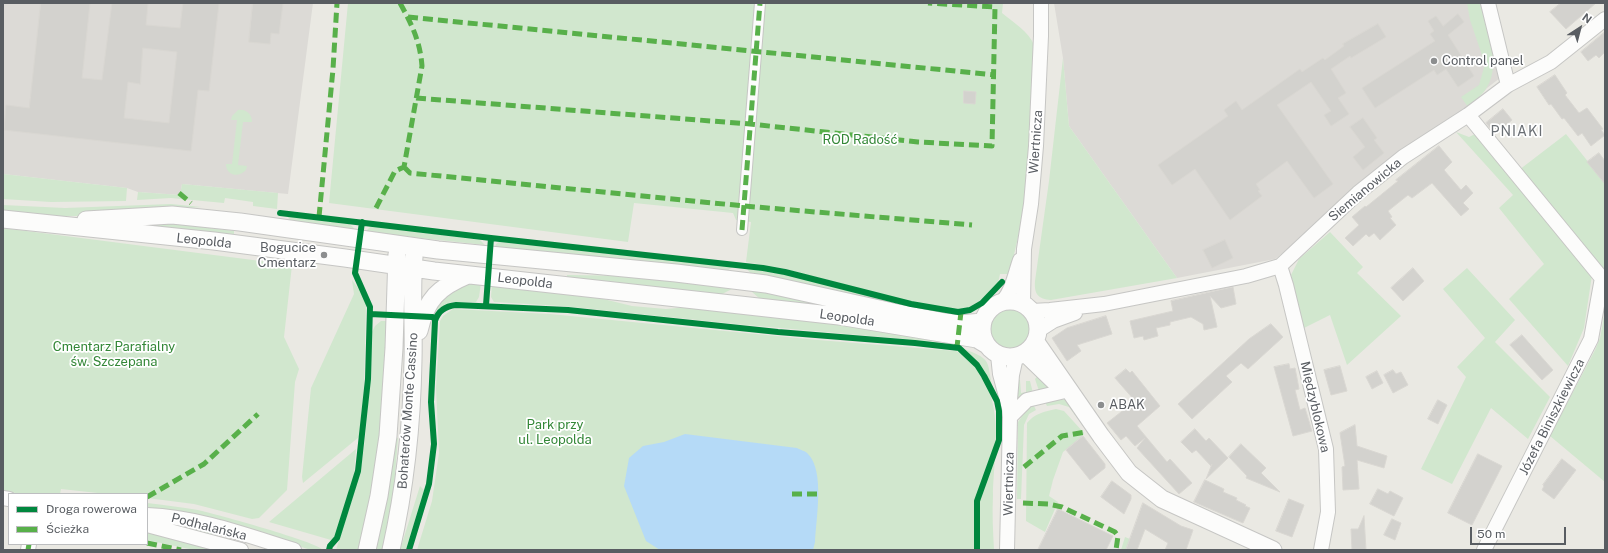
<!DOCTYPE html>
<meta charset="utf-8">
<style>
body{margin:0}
#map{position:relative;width:1608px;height:553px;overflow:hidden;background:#eae9e3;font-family:"Public Sans",sans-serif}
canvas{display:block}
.frame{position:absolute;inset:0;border:4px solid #595d62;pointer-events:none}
.legend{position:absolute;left:8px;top:493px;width:140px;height:52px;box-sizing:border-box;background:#fff;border:1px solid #bdbec0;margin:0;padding:5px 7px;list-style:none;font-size:12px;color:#595d62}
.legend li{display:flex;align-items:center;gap:8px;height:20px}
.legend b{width:20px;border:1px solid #bdbec0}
.north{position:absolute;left:1560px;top:8px;width:40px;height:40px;-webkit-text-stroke:3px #fff;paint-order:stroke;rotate:36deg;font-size:11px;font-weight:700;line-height:16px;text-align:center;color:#595d62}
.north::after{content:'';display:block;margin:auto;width:14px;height:18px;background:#595d62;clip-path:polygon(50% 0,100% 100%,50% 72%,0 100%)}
.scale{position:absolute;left:1470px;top:527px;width:96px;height:18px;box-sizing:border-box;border:2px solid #595d62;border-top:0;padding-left:5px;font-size:12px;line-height:14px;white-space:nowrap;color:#595d62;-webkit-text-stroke:3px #fff;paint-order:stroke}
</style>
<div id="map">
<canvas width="1608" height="553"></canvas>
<div class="frame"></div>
<ul class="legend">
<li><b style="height:5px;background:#00873e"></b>Droga rowerowa</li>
<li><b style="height:5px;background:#58b04a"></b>Ścieżka</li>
</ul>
<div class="north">N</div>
<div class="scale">50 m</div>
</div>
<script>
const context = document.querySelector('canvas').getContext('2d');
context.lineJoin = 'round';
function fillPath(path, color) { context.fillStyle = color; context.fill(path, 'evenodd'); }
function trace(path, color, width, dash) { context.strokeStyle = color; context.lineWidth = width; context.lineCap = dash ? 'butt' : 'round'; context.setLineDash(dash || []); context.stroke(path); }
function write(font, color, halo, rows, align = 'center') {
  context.font = font + ' "Public Sans",sans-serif'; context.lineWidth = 3.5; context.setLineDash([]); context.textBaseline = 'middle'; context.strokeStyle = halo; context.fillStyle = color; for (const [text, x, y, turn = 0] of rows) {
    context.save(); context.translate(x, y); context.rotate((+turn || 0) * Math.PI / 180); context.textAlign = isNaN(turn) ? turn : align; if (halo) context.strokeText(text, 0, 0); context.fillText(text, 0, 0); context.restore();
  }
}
const industrial = new Path2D(`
 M3,3H313L288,194L182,184L180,195L138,192L127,188L3,174Z
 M1054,3H1483L1500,78L1487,88L1468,107L1275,259L1177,278L1069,126L1063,58Z`);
const green = new Path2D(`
 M348,3H1003L1002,13C1013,22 1029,32 1034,45C1037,52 1034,71 1034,78C1032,144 1027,211 1009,274H1000L998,283L984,298L968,308L956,310L911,302L781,268L746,262L751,222L736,220L733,213L634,203L628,242L329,203Z
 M1467,3H1480C1486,29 1502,63 1487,87C1483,95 1474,101 1468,107L1461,97L1479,85L1485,64L1470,20Z
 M1063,58L1069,126L1177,278L1051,300C1038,299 1034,294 1035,281L1049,181Z
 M238,110C246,109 252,114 252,122H243L238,165L247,166L246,170C239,178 226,176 226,164H232L237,120H231L232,116Z
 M1456,132L1469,137L1475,134L1592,275L1584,328L1568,366L1509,299L1544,264L1499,208L1513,195Z
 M1566,134L1605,183V271L1519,170Z
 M3,174L127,188L126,201L51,202L3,199Z
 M182,184L278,193L277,209L253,206V202L225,198L224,203L171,198L137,200L138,192L180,195Z
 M171,204L201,207L76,216H47L3,212V205L65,208Z
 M287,216L349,224L353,227L354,229L353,231L292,223Z
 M159,224H177L234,231V234L192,233L132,226Z
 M371,226L480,240L485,245L365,232Z
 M3,228L292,265L284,337L299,369L295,382L287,490L259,518L252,519L194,504L147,498V494H107L61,489L60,494H22L3,491Z
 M1330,232L1363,267L1357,273L1401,316L1347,365L1330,315L1302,329L1291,275L1299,259Z
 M499,242L733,267L725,272L495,247L496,244Z
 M1467,268L1515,320L1495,342L1550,397L1528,439L1491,408L1452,484L1421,469L1466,377L1457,367L1485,338L1443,289Z
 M747,269L785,274L918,308L952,318L752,275Z
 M567,275L635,276L732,288V289L720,295L567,279Z
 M352,280L361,292L366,304L364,387L359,437L303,483L302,477L311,388L354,294Z
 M470,282L481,283L479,297L476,302H452L446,304L434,312L439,297Z
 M492,284L591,296L632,306L666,309L688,307L875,327L950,343L746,325L562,306L494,302L491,297Z
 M753,289L813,302L812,306L765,300L759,298L752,292Z
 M990 328a20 20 0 1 1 40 0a20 20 0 1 1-40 0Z
 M453,309L550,314L818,340L956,351C962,354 967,359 972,364C1006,398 994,452 993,495C992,513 993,532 994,550H417L432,501L439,453L436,388L440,321L443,316Z
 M1605,311V482L1550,436L1595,350L1600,338Z
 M381,321H387L382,419L373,484L359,548L358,550H336C345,521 356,491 362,461C369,419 369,375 372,332L375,326Z
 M964,349C994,360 986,362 993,389L983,370Z
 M1041,372L1054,385L1039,391L1035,379Z
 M1017,380H1020L1021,393L1026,392V381H1030L1033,393L1018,399Z
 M1061,399L1067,400L1089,434L1069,407L1059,404L1047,406L1045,402Z
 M1034,406L1036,410L1029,414L1024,425L1021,499H1017L1018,422L1027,409Z
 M1056,409L1064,411L1084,433L1083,436L1063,452L1053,480L1049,496L1058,502L1045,532L1026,521L1027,423C1035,413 1044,412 1056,409Z
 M394,437L398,438L392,511L385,550H375Z
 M356,449L354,475L336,538L331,540L269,522Z
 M420,486L424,490L406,550H400Z
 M147,503C164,505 181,507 198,510C215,514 318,542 323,550H311L220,522L147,510Z
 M167,521L218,533L217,535L173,528Z
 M147,531L216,550H194L147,540Z
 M1125,537L1130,539L1126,550H1121Z`);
const water = new Path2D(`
 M685,434L797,448C800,450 806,451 808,454C825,471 816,519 815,542L813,550H660L646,541L624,486L629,458L643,446L664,442Z`);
const building = new Path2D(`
 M41,3H90L82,78L102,80L112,3H148L146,25L180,28L183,3H219L209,91L198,90L191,151L4,130L6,105L29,108ZM143,48L177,52L169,123L124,118L128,82L140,84Z
 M253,3H283L279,34L271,33L270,44L249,42Z
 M1561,3H1596L1566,29L1550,12Z
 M1458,14L1464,22L1448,35L1474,76L1458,87L1446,69L1437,75L1434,70L1375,108L1362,88L1435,41L1430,34L1434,31L1428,21L1436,16L1443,26Z
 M1378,24L1386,37L1351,58L1350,56L1331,69L1346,93L1338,98L1349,114L1331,126L1324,115L1331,111L1311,82L1277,105L1333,184L1314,198L1287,161L1256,184L1260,190L1258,191L1262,196L1230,220L1195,169L1172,185L1158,165L1228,116L1224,110L1236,101L1242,110L1300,69L1302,72L1323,58L1325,60L1344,46L1343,44Z
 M1605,32V52L1599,58L1596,55L1588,61L1581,52Z
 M1555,75L1567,93L1565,95L1579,113L1587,108L1603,129L1601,130L1605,135L1591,146L1582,133L1578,136L1564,118L1562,119L1551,104L1549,105L1537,87Z
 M964,91L976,92L975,104L964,103Z
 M1503,109L1512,120L1495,134L1486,123Z
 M1363,118L1377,138L1374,140L1384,153L1363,170L1353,157L1365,147L1350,127Z
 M1439,146L1452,162L1444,170L1461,190L1466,185L1473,193L1463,203L1469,209L1461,216L1432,183L1412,198L1408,195L1388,211L1392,217L1390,218L1396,225L1380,240L1374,233L1369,237L1366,234L1353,246L1345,238L1359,225L1352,217L1365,206L1366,207L1398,181L1396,180Z
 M1599,153L1605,161V184L1587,162Z
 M1225,240L1233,258L1212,268L1203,250Z
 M1413,268L1424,281L1403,301L1391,288Z
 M1233,287L1236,304L1221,308L1210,296L1217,327L1204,330L1203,324L1191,317L1170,322V325L1156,328L1158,336L1144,340L1143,336L1134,338L1130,321L1173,311L1171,301Z
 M1106,316L1112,334L1077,345L1081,351L1067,361L1052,338L1067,328Z
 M1271,324L1283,337L1248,369L1241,363L1226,376L1232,382L1192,419L1178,404L1249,339Z
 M1522,335L1553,370L1542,380L1510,345Z
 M1289,364L1290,369L1295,368L1297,378L1299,389L1295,390L1300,410L1305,408L1312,431L1293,436L1274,367Z
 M1340,366L1347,391L1331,395L1324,370Z
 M1126,369L1130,373L1132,371L1160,406L1137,426L1167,462L1170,459L1192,483L1179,494L1137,448L1145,438L1135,446L1126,436L1121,440L1107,423L1135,401L1115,378Z
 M1393,370L1396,374L1401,372L1408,385L1393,393L1384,375Z
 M1377,371L1383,383L1372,389L1366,377Z
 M1438,400L1447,405L1438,424L1428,419Z
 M1355,425L1357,446L1387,456L1384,468L1357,460L1359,489L1343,490L1342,467L1345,466L1340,433Z
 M1195,429L1206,441L1209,438L1228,458L1206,479L1212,464L1211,466L1196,450L1192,453L1181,442Z
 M1083,436L1105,464V468L1090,480L1066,450Z
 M1241,444L1266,468L1261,473L1280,492L1246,478L1247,476L1229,457Z
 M1478,454L1502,466L1472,525L1448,513Z
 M1562,459L1576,470L1554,499L1542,490L1544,486L1543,485Z
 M1205,480L1224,489L1223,492L1237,498L1236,500L1246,505L1245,506L1250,508L1243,523L1194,502Z
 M1112,481L1131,495V499L1124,514L1101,497Z
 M1378,489L1388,494L1390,491L1403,498L1394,516L1370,504Z
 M1289,499L1304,505L1292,537L1276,531Z
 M1143,503L1181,526L1193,530L1186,550H1165L1168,543L1145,529L1137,550H1126Z
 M1058,509L1113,536L1106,550H1038Z
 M1364,516L1366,550H1352L1351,529H1358Z
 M1392,519L1401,523L1395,540L1384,535Z`);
const pedestrian = new Path2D(`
 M742,230L760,3`);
const minor = new Path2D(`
 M1488,3L1508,85
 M1468,115L1605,282
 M1280,266L1286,285L1326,449L1328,512L1321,550
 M1003,301C1013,289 1015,274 1020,260
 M1023,303L1024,249L1031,204L1036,146L1041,36V3
 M1032,311L1050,310L1104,304L1246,276L1280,266L1358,193L1403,157L1468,115L1508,85L1551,62L1605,19
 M1039,330L1053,321L1075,313
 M998,355L1000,374L1009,408L1010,417L1007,550
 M1010,400L1012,375L1016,357
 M1010,417L1027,400L1065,391
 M3,498L9,499
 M147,515C198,517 246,535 294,550
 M147,525L241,550
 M28,550L29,544
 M1484,550L1591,339L1602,278`);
const tertiary = new Path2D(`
 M3,219L214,241L345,258L434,271L839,316L977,339L987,345
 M86,220L172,215L240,222L438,250L676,273L766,284L893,312L945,322L959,324L983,322
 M982 329a28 28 0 1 1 56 0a28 28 0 1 1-56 0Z
 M419,331C426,299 439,287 468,275
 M1036,342L1101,436L1129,473L1162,499L1273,550
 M1025,353L1055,382
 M367,550L379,496L388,436L394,348L397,254
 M391,550C405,488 412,424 413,360C414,326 411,291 414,257`);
const quiet = new Path2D(`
 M400,3C412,25 420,41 422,66L404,167
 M408,17L995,75
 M416,98L750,124L918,142L992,146L995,7L928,3
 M404,167L410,173L744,206L972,225
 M179,193L191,203
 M376,208L395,171L404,167
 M319,217L333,69L337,3
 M742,230L760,3
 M954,347H957L961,312
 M1024,467L1062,436L1086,432
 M792,494H822
 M147,497L204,464L258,414
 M1023,503L1048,504L1062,507L1115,532L1118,536L1116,550
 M147,543L181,550
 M28,550L29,544`);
const cycleway = new Path2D(`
 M280,213L491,238L763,268L785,272L911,304L958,312L970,310L982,303L1002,282
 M486,305L491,238
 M370,314L432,317L436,318
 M329,550L330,546L337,538L358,471L368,379L370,307L355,273L362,222
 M409,550L429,484L434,444L431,402L435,321C438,311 446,306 456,305L568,310L778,332L915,343L959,348L977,365L984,376L997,401L999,411V440L977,501V550`);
const markers = [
 [1434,61,4,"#8c8e8f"],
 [324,255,4,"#8c8e8f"],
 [1101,405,4,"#8c8e8f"]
];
const poiNames = [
 ["Control panel",1442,61],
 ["Bogucice",316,248,"right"],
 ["Cmentarz",316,263,"right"],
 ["ABAK",1109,405]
];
const parkNames = [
 ["ROD Radość",860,140],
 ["Cmentarz Parafialny",114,347],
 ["św. Szczepana",114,362],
 ["Park przy",555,425],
 ["ul. Leopolda",555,440]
];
const streetNames = [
 ["Wiertnicza",1036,142,-86],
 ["Siemianowicka",1365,190,-40],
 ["Leopolda",204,241,6],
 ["Leopolda",525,281,7],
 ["Leopolda",847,318,8],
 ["Międzyblokowa",1315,407,77],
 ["Bohaterów Monte Cassino",408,411,-86],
 ["Józefa Biniszkiewicza",1552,417,-63],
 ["Wiertnicza",1009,484,-89],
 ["Podhalańska",209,527,14]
];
const neighbourhoodNames = [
 ["PNIAKI",1517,132]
];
fillPath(industrial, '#dcdad6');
fillPath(green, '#d1e7ce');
fillPath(water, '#b5daf7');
fillPath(building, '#d3d2ce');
trace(building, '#d9d7d2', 1);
trace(pedestrian, '#c6c6c4', 12);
trace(minor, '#c6c6c4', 16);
trace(tertiary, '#c6c6c4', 19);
trace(pedestrian, '#fcfcfb', 10);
trace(minor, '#fcfcfb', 14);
trace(tertiary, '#fcfcfb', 17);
trace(quiet, '#58b04a', 5, [10, 5]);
trace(cycleway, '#00873e', 6);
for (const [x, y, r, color] of markers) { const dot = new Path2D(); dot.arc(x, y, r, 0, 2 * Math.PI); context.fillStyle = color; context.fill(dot); trace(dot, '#fff', 1.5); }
write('13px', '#595d62', '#fff', poiNames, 'left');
write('13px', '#338737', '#fff', parkNames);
write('13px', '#595d62', '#fff', streetNames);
context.letterSpacing = '1px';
write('14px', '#6a6f74', '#fff', neighbourhoodNames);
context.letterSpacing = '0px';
</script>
